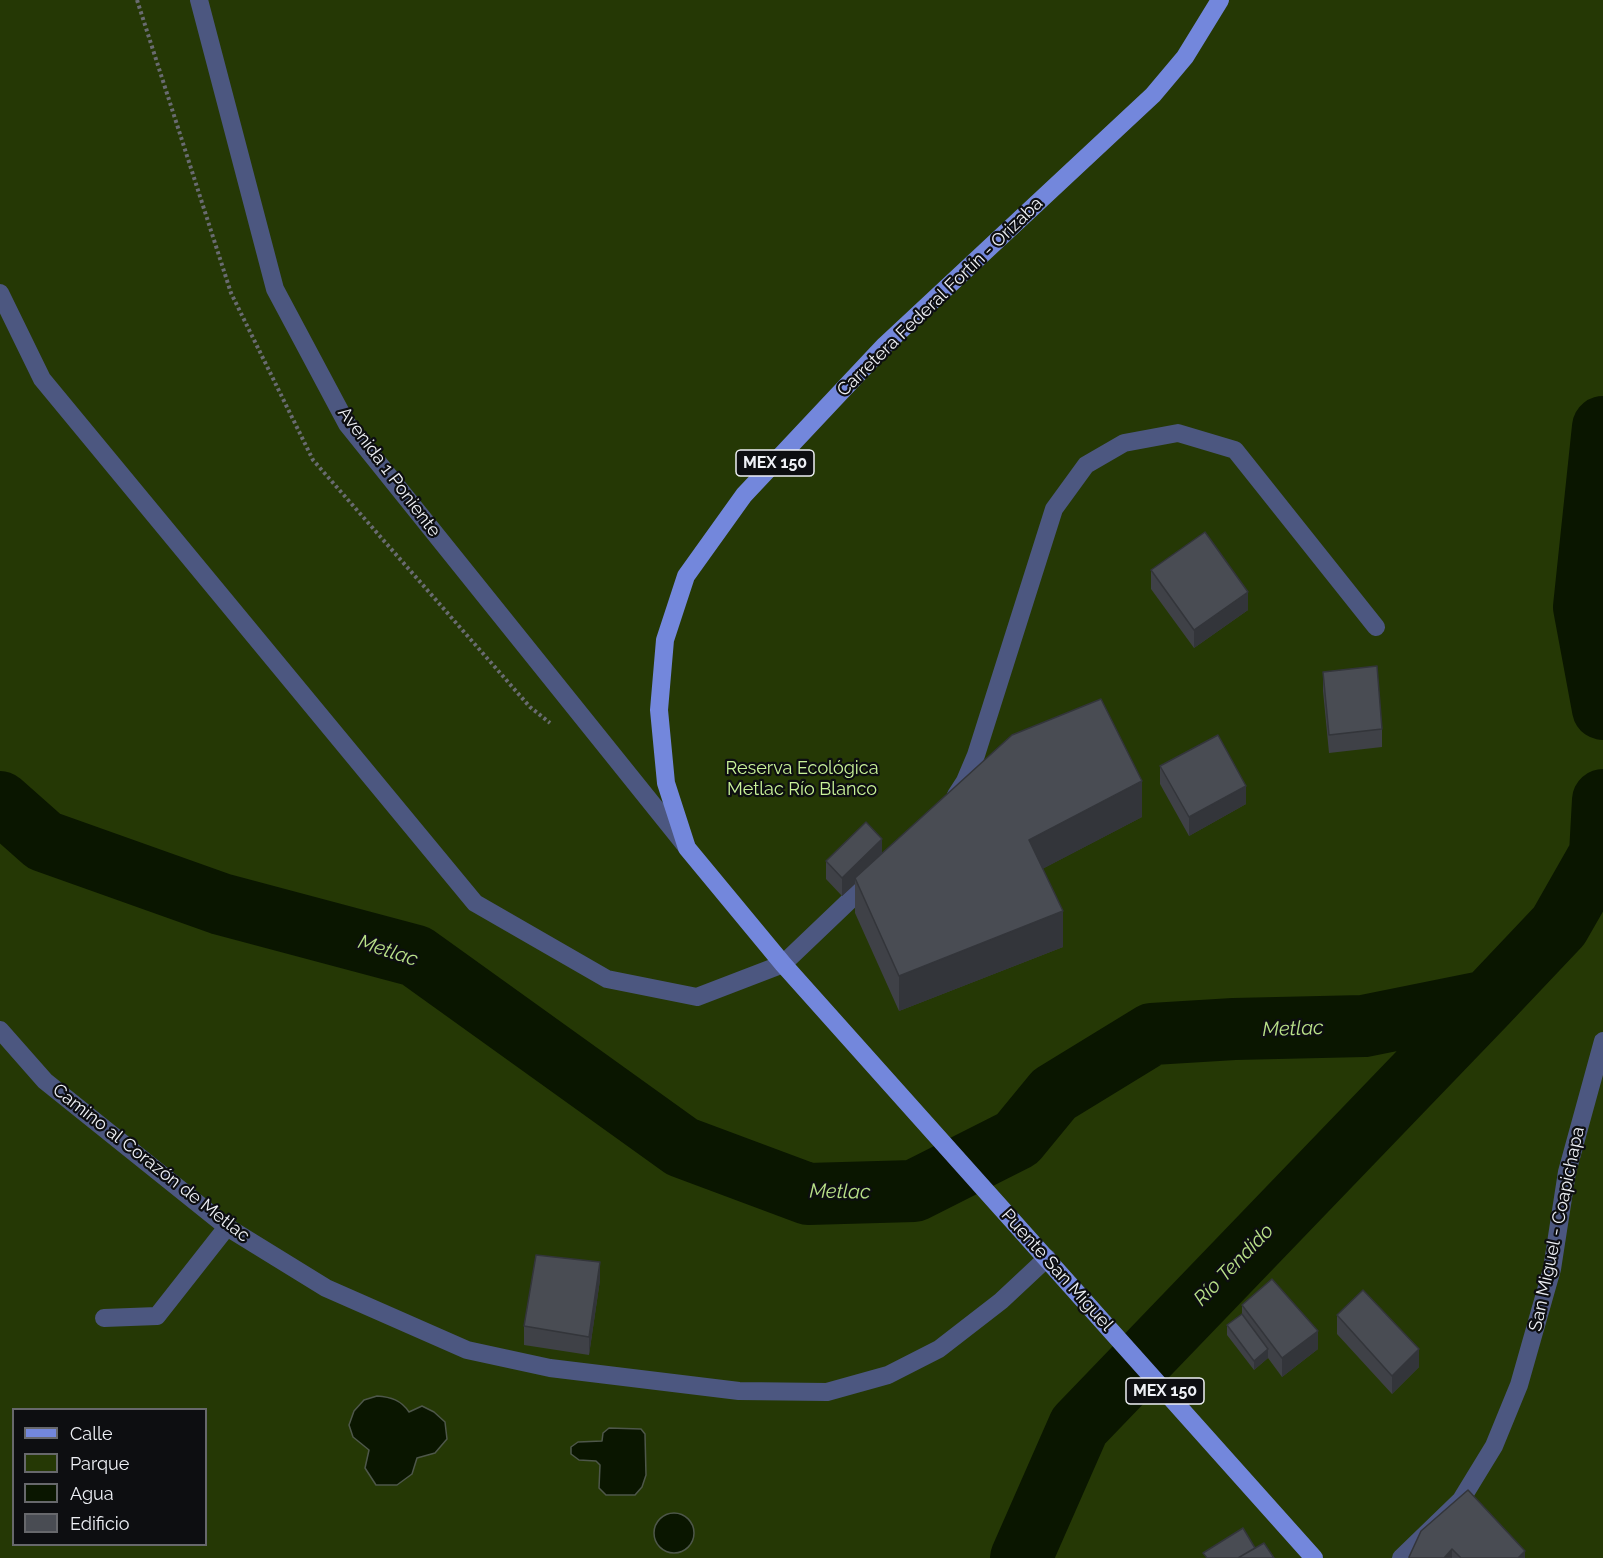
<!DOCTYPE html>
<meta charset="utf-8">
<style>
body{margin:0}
#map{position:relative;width:1603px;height:1558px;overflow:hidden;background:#23252c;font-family:Raleway,sans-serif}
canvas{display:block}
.legend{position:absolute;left:12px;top:1408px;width:195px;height:138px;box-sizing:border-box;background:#0d0e11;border:2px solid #67686c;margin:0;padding:8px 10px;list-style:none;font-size:18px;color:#eef0f5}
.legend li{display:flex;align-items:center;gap:12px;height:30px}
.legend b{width:30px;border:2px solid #67686c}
</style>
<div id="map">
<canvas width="1603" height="1558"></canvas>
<ul class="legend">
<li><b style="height:8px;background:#7387dc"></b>Calle</li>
<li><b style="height:16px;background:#253805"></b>Parque</li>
<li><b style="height:16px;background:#0a1600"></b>Agua</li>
<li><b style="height:16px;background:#494c53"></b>Edificio</li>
</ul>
</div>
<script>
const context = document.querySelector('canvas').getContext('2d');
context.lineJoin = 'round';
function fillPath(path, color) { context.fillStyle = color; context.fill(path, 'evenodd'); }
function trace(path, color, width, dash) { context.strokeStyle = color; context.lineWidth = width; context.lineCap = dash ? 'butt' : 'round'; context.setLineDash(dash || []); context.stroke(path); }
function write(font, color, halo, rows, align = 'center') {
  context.font = font + ' Raleway,sans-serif'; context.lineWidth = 4.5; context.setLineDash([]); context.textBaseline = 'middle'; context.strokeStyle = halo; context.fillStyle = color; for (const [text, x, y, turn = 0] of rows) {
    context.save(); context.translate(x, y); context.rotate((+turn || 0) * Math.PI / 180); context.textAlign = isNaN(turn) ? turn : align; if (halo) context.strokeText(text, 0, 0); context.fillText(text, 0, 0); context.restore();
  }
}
const green = new Path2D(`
 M0,0H1603V1558H0ZM14,1410H206V1544H14Z`);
const water = new Path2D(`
 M377,1396C391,1397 401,1400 409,1412L422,1406L434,1412L445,1422L447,1439L435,1453L417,1458L412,1474L397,1485H376L365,1468L369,1450L353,1437L349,1425L354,1411L364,1400Z
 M609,1428L641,1429L645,1434L646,1475L642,1487L635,1495H606L599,1488L600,1465L596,1461L579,1460L571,1454V1447L578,1442L602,1441L603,1433Z
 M654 1533a20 20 0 1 1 40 0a20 20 0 1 1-40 0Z`);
const river = new Path2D(`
 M1603,427L1584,607L1603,709
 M0,802L44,841L221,904L416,956L682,1147L808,1194L914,1191L1017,1139L1054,1094L1152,1034L1234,1029L1364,1026L1488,1001L1559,926L1600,854L1603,800
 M1021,1558L1079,1426L1488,1001`);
const path = new Path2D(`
 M137,0L231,293L313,460L530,707L550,723`);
const service = new Path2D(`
 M104,1318L157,1316L227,1227`);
const minor = new Path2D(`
 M0,293L42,379L475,903L607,979L697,997L783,964L871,880
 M956,795L965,781L976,755L1054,509L1086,465L1124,443L1178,433L1235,450L1376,627
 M0,1030L45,1081L227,1227L326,1288L467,1350L550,1368L739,1391L827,1392L888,1375L939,1349L1001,1301L1047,1258`);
const tertiary = new Path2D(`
 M199,0L275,289L347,424L686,846
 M1401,1558L1461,1500L1494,1446L1519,1385L1552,1269L1567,1172L1603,1041`);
const primary = new Path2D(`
 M1220,0L1185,57L1153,95L885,345L744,495L686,576L665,640L659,710L666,783L687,848L783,964L1314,1558`);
const wall = new Path2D(`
 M1151,570L1248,610L1194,648L1151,589Z
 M1323,672L1382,729V747L1329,753L1323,691Z
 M1160,766L1246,804L1189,836L1160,784Z
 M1142,817L1042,869L1063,947L899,1011L855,913V884L842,896L826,879V861Z
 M600,1280L589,1355L524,1345V1326Z
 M1242,1305L1318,1349L1282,1377L1268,1358L1254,1370L1227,1335V1325L1242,1314Z
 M1337,1315L1419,1367L1392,1394L1337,1334Z
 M1421,1531L1525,1558H1409Z`);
const shadedWall = new Path2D(`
 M1248,592V610L1194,648V630Z
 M1142,781V817L1029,876V840Z
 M1246,786V804L1189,836V817Z
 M882,839V858L855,878V884L842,896V878Z
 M1063,911V947L899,1011V976Z
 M600,1262V1280L589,1355V1337Z
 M1318,1331V1349L1282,1377V1358Z
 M1268,1349V1358L1254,1370V1361Z
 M1419,1349V1367L1392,1394V1376Z
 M1452,1549V1558H1444Z
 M1525,1551V1558H1518Z`);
const building = new Path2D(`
 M1205,532L1248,592L1194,630L1151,570Z
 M1377,666L1382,729L1329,735L1323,672Z
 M1101,699L1142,781L1029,840L1063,911L899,976L855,878L1012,735Z
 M1218,735L1246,786L1189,817L1160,766Z
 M866,822L882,839L842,878L826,861Z
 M536,1255L600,1262L589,1337L524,1326Z
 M1272,1279L1318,1331L1282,1358L1242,1305Z
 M1363,1290L1419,1349L1392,1376L1337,1315Z
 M1242,1314L1268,1349L1254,1361L1227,1325Z
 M1468,1490L1525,1551L1518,1558H1461L1452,1549L1444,1558H1409V1557L1421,1531Z
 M1243,1528L1255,1548L1238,1558H1207L1203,1553Z
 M1264,1543L1274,1558H1238Z`);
const shields = [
 [775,463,78],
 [1165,1391,78]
];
const shieldNames = [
 ["MEX 150",775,463],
 ["MEX 150",1165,1391]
];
const streetNames = [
 ["Carretera Federal Fortín - Orizaba",940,297,-44],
 ["Avenida 1 Poniente",389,472,53],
 ["Camino al Corazón de Metlac",151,1163,38],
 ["San Miguel - Coapichapa",1557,1229,-78],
 ["Puente San Miguel",1057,1270,48]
];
const parkNames = [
 ["Reserva Ecológica",802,769],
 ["Metlac Río Blanco",802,790]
];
const waterNames = [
 ["Metlac",388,951,18],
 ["Metlac",1293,1029,-2],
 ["Metlac",840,1192,1],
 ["Río Tendido",1234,1265,-46]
];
fillPath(green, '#253805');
fillPath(water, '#0a1600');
trace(water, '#4e574a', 1.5);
trace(river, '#0a1600', 62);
trace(path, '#696b71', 4, [3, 3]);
trace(service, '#4c5780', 18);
trace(minor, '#4c5780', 18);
trace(tertiary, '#4c5780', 18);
trace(primary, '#7387dc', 18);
fillPath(wall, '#3f4147');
fillPath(shadedWall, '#33353a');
fillPath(building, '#494c53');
trace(building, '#33353a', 1.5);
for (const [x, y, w] of shields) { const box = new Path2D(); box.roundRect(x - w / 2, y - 13, w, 26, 4.5); context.fillStyle = '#0d0e11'; context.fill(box); trace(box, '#eef0f5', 1.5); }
write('bold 16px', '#eef0f5', null, shieldNames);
write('18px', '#eef0f5', '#0d0e11', streetNames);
write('18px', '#c9f299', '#0d0e11', parkNames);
write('italic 20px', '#b9e189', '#0d0e11', waterNames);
</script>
